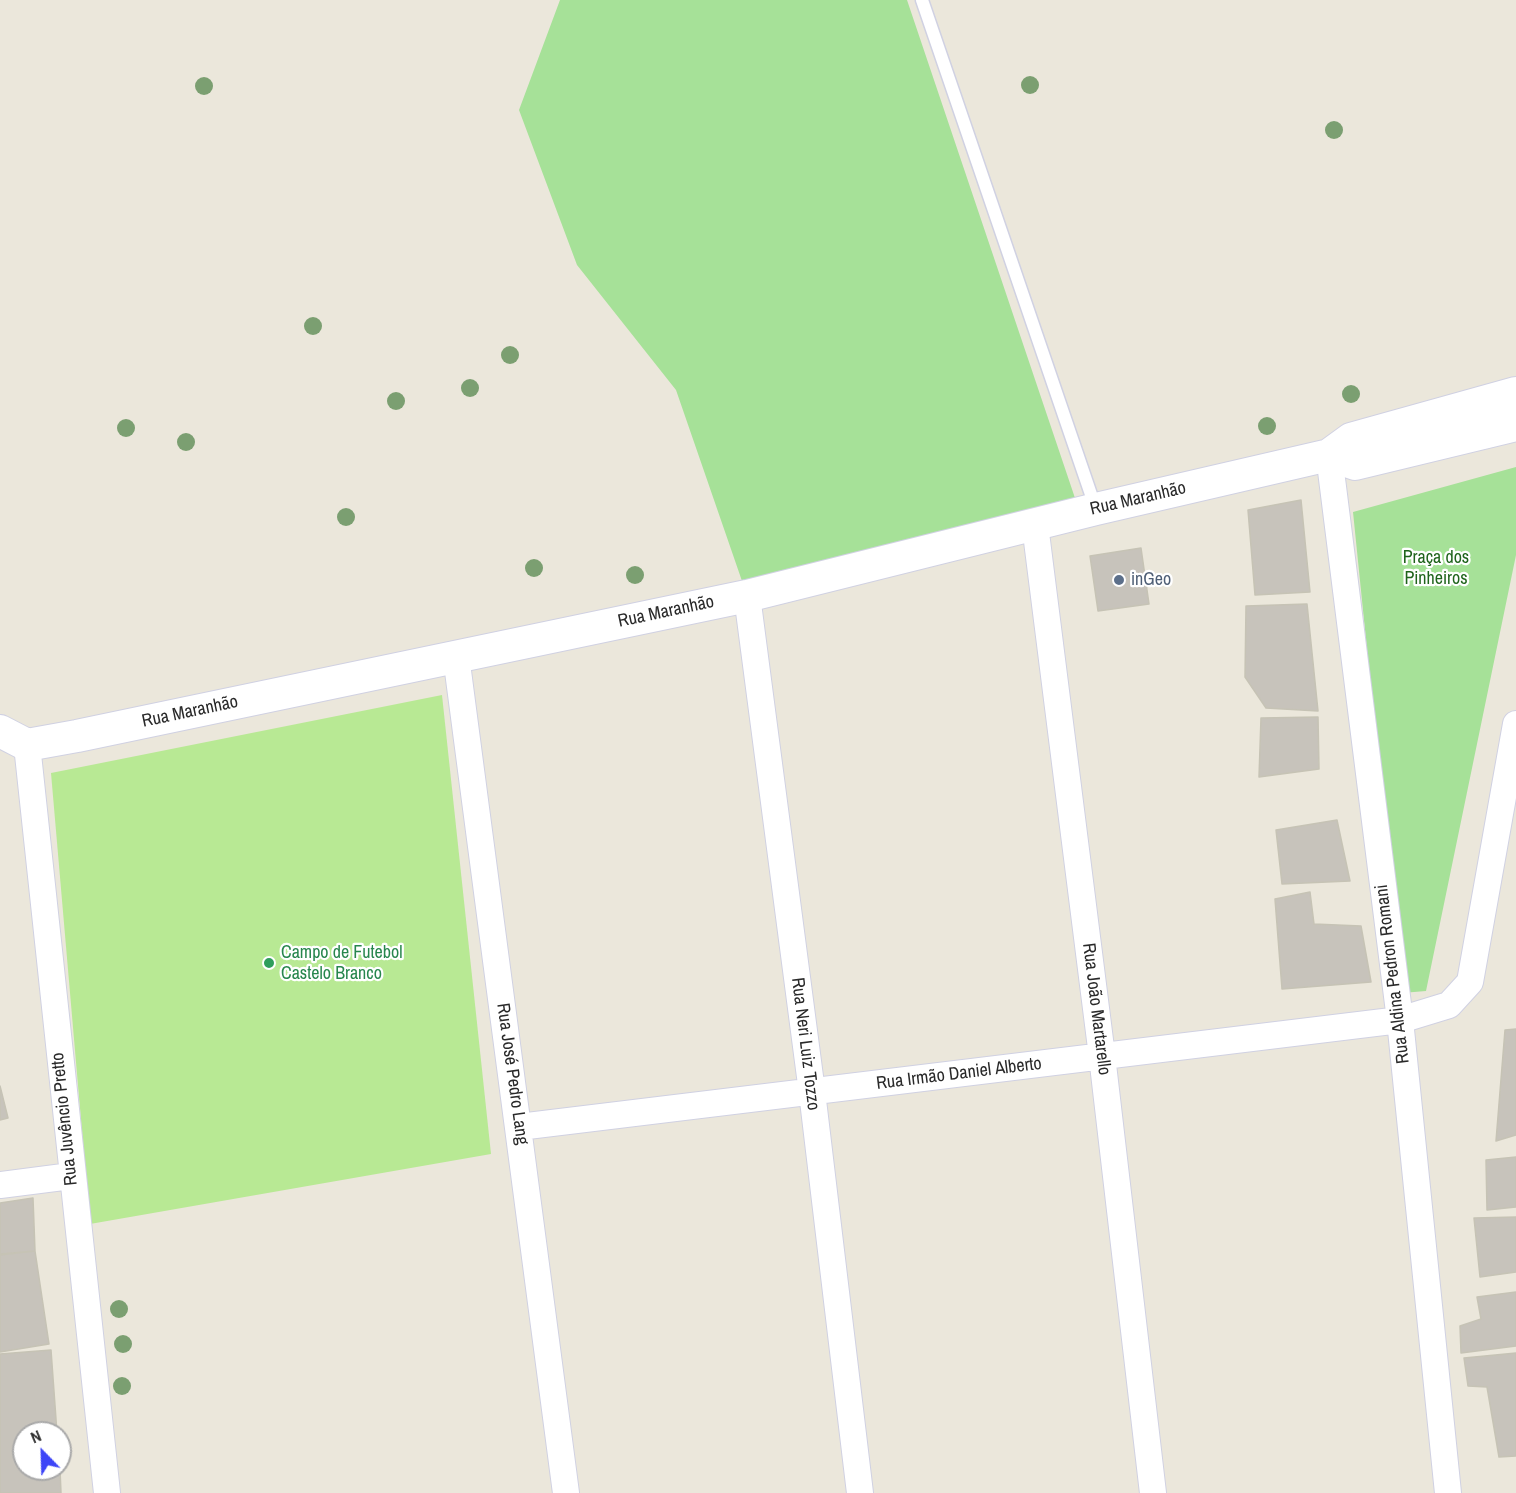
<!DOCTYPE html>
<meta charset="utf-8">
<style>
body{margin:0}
#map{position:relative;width:1516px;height:1493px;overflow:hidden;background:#ebe7db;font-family:"Archivo Narrow",sans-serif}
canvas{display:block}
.north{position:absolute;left:12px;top:1421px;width:60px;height:60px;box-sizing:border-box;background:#fff;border:2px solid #a9a9a9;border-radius:50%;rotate:337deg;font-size:16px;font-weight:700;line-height:24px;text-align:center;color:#292929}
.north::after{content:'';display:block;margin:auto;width:21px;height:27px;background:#3d45f7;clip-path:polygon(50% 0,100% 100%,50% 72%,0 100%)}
</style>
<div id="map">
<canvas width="1516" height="1493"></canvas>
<div class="north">N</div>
</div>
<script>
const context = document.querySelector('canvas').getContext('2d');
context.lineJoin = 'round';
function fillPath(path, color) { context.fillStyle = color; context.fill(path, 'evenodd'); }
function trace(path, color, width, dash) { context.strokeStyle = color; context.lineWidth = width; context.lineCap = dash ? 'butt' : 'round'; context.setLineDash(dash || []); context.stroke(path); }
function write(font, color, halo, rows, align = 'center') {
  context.font = font + ' "Archivo Narrow",sans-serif'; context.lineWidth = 4.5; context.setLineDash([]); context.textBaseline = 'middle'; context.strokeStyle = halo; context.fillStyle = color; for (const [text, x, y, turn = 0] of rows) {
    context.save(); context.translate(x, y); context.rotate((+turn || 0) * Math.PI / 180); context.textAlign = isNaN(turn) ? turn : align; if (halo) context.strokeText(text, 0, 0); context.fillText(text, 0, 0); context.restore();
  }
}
const green = new Path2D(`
 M560,0H907L1076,501L1030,515L742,581L676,390L577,265L519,110Z
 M1516,467V555L1426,991L1402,993L1353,512Z`);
const pitch = new Path2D(`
 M442,695L491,1154L90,1224L51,773Z`);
const building = new Path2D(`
 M1301,500L1310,592L1255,595L1248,510Z
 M1141,548L1149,604L1098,611L1090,556Z
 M1307,604L1318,711L1266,708L1245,677L1246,606Z
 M1318,717L1319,769L1259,777L1261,718Z
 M1337,820L1350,881L1282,884L1276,830Z
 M1310,892L1314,924L1361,926L1371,982L1282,989L1275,899Z
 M1516,1029V1135L1496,1141L1505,1030Z
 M0,1086L8,1118L0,1120Z
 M1516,1157V1207L1487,1210L1486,1160Z
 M33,1198L35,1251L0,1254V1203Z
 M1516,1217V1272L1480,1277L1474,1218Z
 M35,1251L49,1344L0,1352V1255Z
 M1516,1292V1346L1461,1353L1460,1326L1481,1319L1477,1297Z
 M51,1350L57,1433H24V1469H60L61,1493H0V1354Z
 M1516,1353V1456L1499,1457L1487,1387L1468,1386L1464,1358Z`);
const service = new Path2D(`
 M922,0L1096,509`);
const minor = new Path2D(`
 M1329,455L1400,1020L1448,1493
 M1035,525L1102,1056L1153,1493
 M747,596L812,1092L860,1493
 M456,656L566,1493
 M27,745L107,1493
 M519,1127L1400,1020L1449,1005L1470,982L1516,724
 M0,1185L71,1176`);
const tertiary = new Path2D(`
 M1329,455L1355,464L1516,425
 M0,731L27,745L77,736L747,596L1096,509L1329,455L1351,439L1516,393`);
const trees = [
 [1030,85],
 [204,86],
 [1334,130],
 [313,326],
 [510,355],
 [470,388],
 [1351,394],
 [396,401],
 [1267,426],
 [126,428],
 [186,442],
 [346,517],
 [534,568],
 [635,575],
 [119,1309],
 [123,1344],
 [122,1386]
];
const markers = [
 [1119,580,6,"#5c6f8a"],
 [269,963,6,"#2e9e5b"]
];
const streetNames = [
 ["Rua Maranhão",1138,499,-13],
 ["Rua Maranhão",666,612,-12],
 ["Rua Maranhão",190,712,-12],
 ["Rua Aldina Pedron Romani",1393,974,-97],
 ["Rua João Martarello",1096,1009,83],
 ["Rua Neri Luiz Tozzo",805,1044,83],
 ["Rua José Pedro Lang",512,1074,82],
 ["Rua Irmão Daniel Alberto",959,1074,-7],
 ["Rua Juvêncio Pretto",65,1119,-96]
];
const parkNames = [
 ["Praça dos",1436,558],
 ["Pinheiros",1436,579]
];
const serviceNames = [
 ["inGeo",1131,580]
];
const leisureNames = [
 ["Campo de Futebol",281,953],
 ["Castelo Branco",281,974]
];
fillPath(green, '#a6e198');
fillPath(pitch, '#b8e994');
fillPath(building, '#c7c3bb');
trace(building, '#c6c3b5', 1.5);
trace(service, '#d0d1e2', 15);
trace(minor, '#d0d1e2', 28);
trace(tertiary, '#d0d1e2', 34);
trace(service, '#fff', 12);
trace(minor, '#fff', 26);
trace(tertiary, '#fff', 32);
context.fillStyle = '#7b9f71';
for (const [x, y] of trees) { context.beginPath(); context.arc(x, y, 9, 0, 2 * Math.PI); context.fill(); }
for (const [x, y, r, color] of markers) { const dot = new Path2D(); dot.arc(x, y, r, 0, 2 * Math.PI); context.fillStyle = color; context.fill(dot); trace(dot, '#fff', 2); }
write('18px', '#292929', '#fff', streetNames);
write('18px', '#1f641b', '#fff', parkNames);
write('18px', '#4e5e75', '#fff', serviceNames, 'left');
write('18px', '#27864d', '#fff', leisureNames, 'left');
</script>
